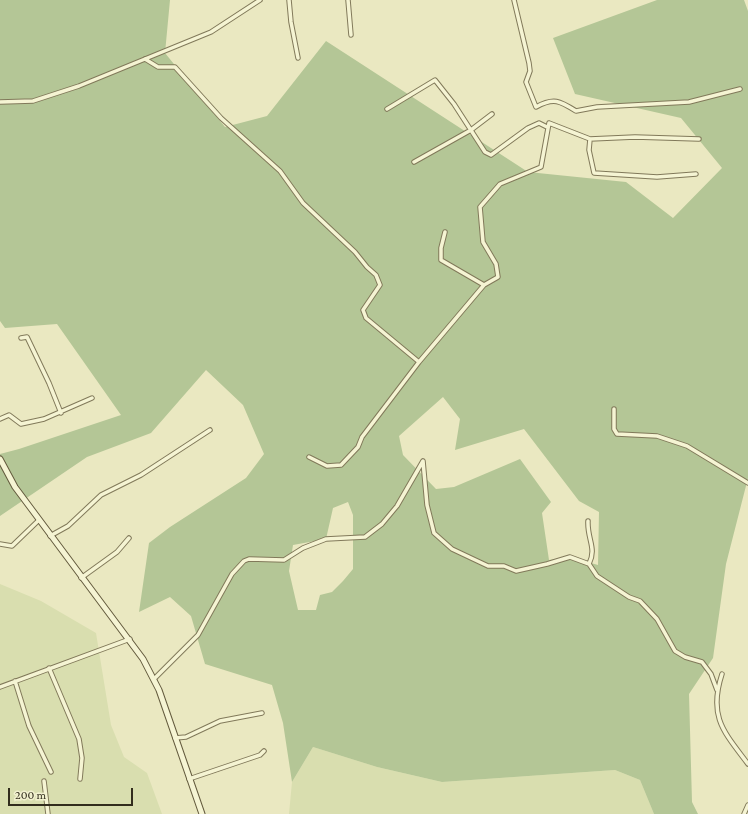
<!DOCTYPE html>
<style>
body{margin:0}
#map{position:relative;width:748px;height:814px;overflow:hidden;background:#eae8c1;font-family:"Crimson Pro",serif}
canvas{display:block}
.scale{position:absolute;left:8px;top:788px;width:125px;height:18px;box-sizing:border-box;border:2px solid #322d1d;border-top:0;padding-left:5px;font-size:12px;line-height:14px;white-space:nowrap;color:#322d1d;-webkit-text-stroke:3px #f2f1cf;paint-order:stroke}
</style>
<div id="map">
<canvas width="748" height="814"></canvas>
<div class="scale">200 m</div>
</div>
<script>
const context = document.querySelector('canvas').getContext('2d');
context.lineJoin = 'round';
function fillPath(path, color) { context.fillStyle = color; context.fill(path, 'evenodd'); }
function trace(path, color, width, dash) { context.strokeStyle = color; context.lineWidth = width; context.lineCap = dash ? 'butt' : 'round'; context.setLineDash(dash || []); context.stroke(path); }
const farmland = new Path2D(`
 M0,584L41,601L96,633L111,725L124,757L147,773L162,814H0Z
 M313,747L377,767L442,782L615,770L640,780L654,814H289L292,782Z`);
const green = new Path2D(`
 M0,0H170L165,53L225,127L267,116L326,41L528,172L626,182L673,218L722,168L681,118L575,94L553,38L657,0H744L748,11V478L726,564L713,658L689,694L692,802L698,814H654L640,780L615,770L442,782L377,767L313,747L292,782L283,723L272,685L205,664L191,616L170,597L139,612L149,543L170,527L246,478L264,454L243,405L206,370L151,433L87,457L0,516V454L19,449L121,415L57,324L5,328L0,321ZM443,397L460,419L455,450L524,429L579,501L599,512L598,565L570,557L549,560L542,513L551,502L520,459L454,487L436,489L403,455L399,436ZM348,502L353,515V569L343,581L332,592L320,595L316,610H298L289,571L293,545L326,539L333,508Z`);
const street = new Path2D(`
 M289,0L291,22L298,58
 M348,0L351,35
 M514,0L529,63L530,71L526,82L536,107C554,97 560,101 576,111L597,107L689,102L740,89
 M145,59L158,67H175L221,118L280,171L303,203L355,252L367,267L376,275L380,285L363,310L366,318L419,362
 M0,102L33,101L79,86L211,32L260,0
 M387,109L435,80L454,104L485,152L491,155L528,128L539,123L547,127
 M590,139L589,150L594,173L657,177L696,174
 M414,162L471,130L492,114
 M445,232L441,248V260L484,285
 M21,338L27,337L49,383L61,413
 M614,409V429L617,434L657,436L687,446L748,483
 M0,419L9,415L21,424L44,419L92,398
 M309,457L327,466L341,465L358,447L362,437L419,362L484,285L498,277L496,264L483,242L480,207L500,184L541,167L549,123L590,139L635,137L699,139
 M588,521C587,539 597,548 589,564
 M50,536L68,526L101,495L141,475L210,430
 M0,544L12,546L39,520
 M81,578L117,552L129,538
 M49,668L79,739L82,758L80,779
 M722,674C708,717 724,732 748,764
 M154,679L198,635L232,574L244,561L249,559L284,560L303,548L326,539L365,537L382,524L397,506L423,461L427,505L434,533L452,549L488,566H504L516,571L547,564L570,557L589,564L597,576L629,597L640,601L657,619L675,651L685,657L702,662L711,674L717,690
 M15,681L29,726L51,772
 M0,687L130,639
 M175,738L186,737L220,721L262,713
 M189,779L260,755L264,751
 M44,781L48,814
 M744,814L748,805`);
const secondary = new Path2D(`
 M0,459L15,487L143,659L159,690L202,814`);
fillPath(farmland, '#d9deaf');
fillPath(green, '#b4c696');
trace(street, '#81795a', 5.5);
trace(secondary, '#635a3d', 7);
trace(street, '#f5f4d3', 3.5);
trace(secondary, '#f5f4d3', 5);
</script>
